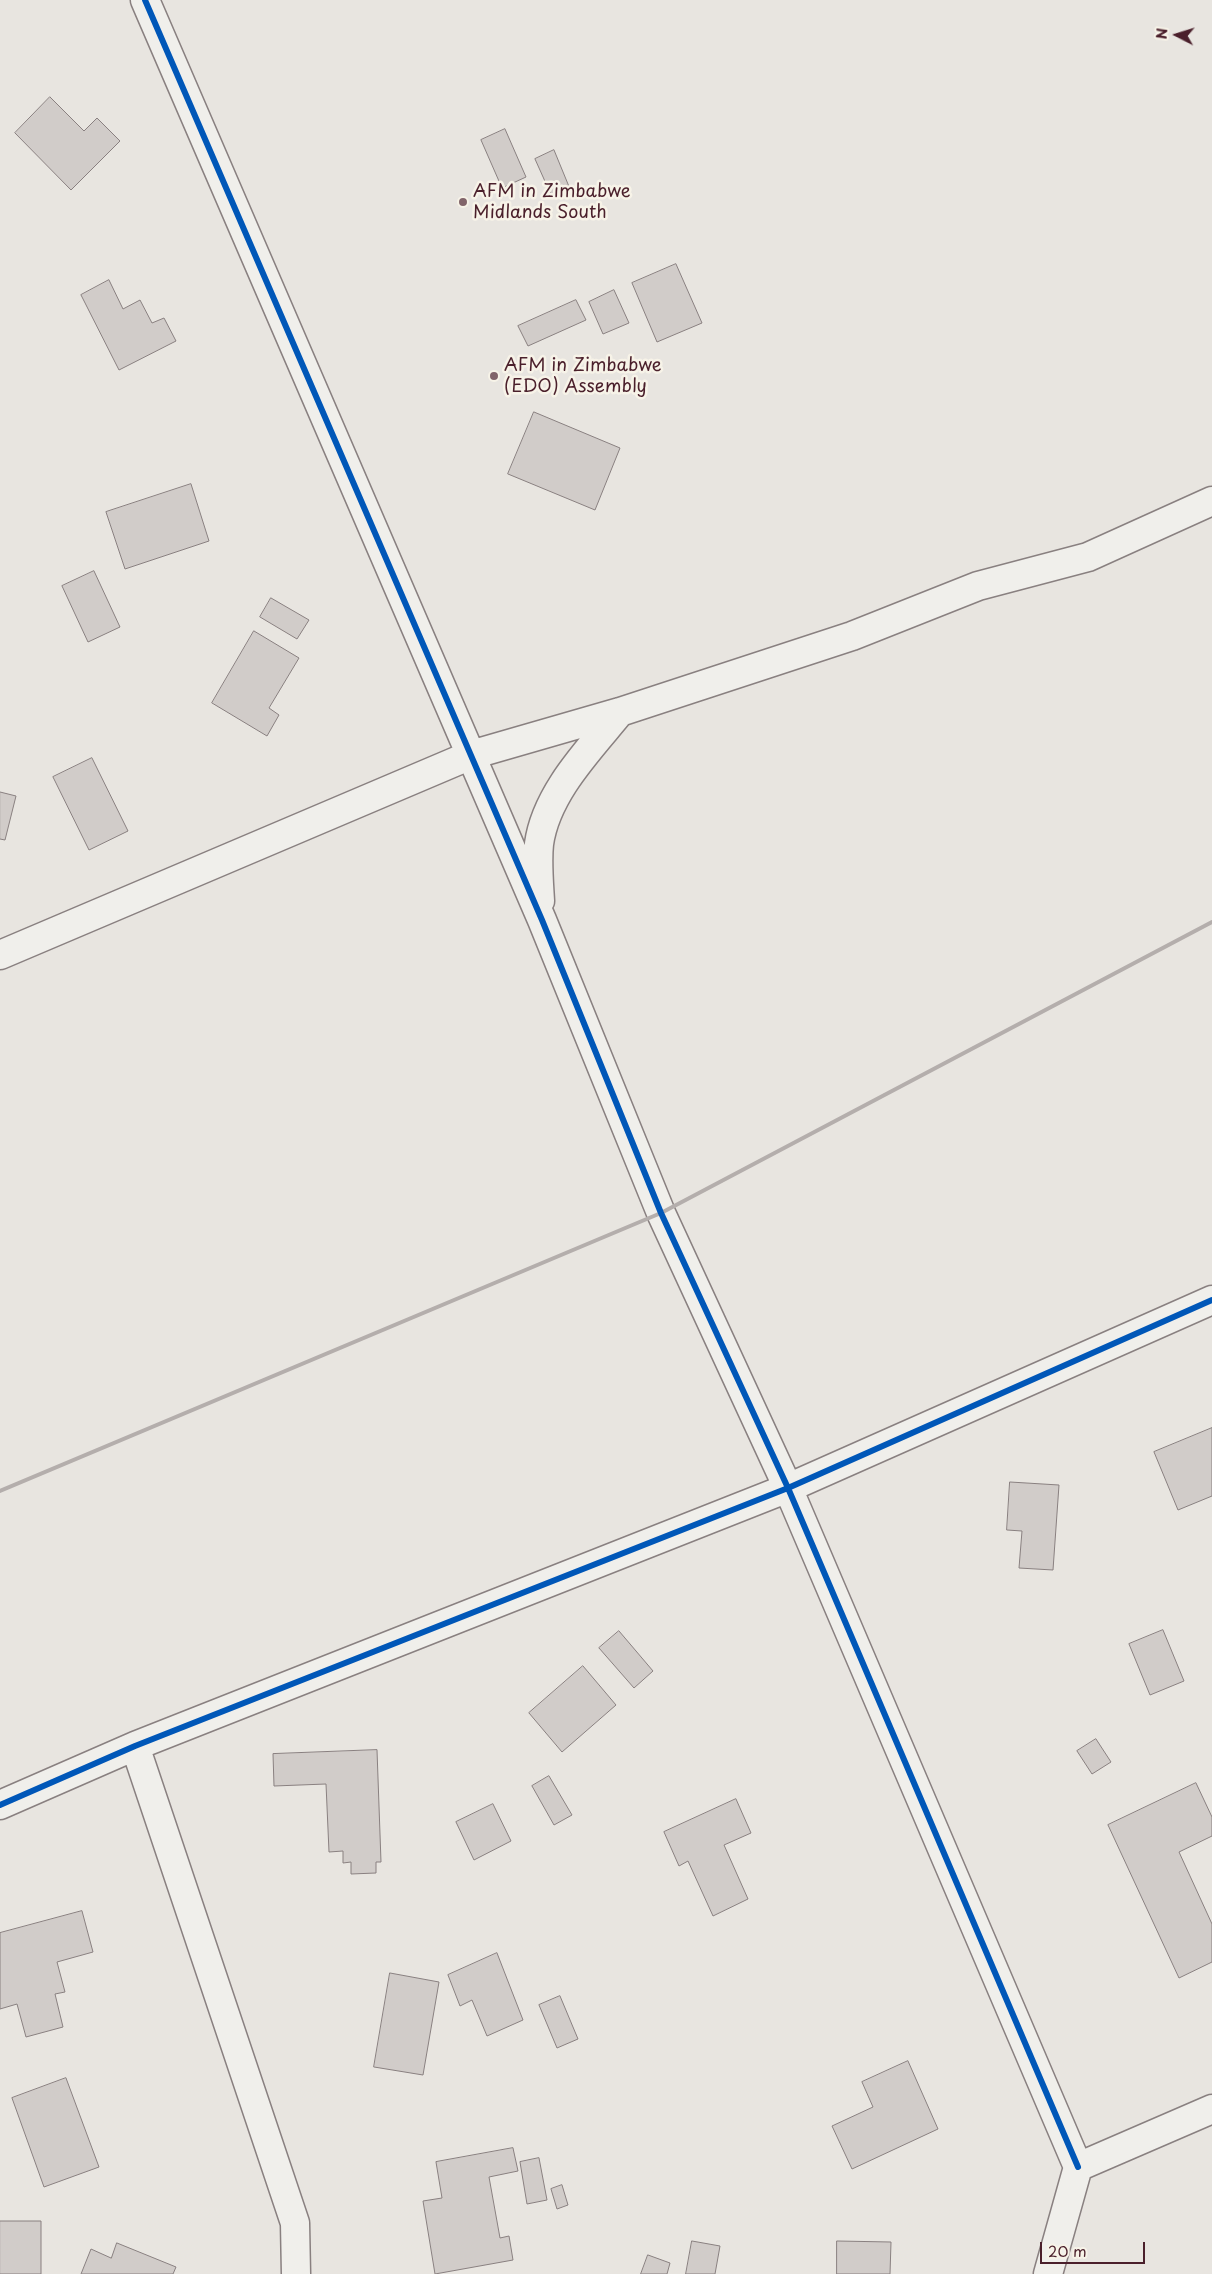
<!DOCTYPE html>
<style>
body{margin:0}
#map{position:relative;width:1212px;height:2274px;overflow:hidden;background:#e8e5e0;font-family:"Playpen Sans",sans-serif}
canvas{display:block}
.north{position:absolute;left:1152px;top:10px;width:50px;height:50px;-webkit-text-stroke:4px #f7f3e8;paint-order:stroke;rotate:275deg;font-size:14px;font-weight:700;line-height:20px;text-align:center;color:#4a1f2b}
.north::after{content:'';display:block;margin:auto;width:18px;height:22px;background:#4a1f2b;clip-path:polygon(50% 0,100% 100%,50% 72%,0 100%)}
.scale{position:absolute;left:1040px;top:2242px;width:105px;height:22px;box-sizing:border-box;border:2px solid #4a1f2b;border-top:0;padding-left:6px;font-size:15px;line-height:18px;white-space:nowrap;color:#4a1f2b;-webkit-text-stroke:4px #f7f3e8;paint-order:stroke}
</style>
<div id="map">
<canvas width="1212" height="2274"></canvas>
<div class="north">N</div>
<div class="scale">20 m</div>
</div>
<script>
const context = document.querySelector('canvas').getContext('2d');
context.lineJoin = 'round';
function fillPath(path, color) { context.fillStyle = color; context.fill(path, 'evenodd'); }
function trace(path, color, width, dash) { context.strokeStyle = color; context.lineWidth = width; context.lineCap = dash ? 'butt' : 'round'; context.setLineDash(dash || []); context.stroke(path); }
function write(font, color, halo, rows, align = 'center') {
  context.font = font + ' "Playpen Sans",sans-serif'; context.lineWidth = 5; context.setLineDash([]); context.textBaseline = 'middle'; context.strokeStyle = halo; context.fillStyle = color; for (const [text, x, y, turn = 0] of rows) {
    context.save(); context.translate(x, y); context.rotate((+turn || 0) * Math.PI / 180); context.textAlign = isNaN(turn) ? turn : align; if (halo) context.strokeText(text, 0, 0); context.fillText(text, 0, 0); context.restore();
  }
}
const building = new Path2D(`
 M50,97L84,131L97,118L120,141L71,190L15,133Z
 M505,129L526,177L502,188L481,140Z
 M554,150L570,189L552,197L535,159Z
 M676,264L702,323L657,342L632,283Z
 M109,280L123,309L140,300L152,323L164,318L176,341L119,370L81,295Z
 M614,290L629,323L603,334L589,302Z
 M576,300L586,320L528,346L518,326Z
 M534,412L620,448L595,510L508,474Z
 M191,484L209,541L125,569L106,512Z
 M94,571L120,627L88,642L62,586Z
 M271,598L309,620L297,639L260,617Z
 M254,631L299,658L269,708L279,715L267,736L212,703Z
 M92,758L128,831L89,850L53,777Z
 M0,792L16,796L5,840L0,839Z
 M1212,1428V1496L1178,1510L1154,1452Z
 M1010,1482L1059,1485L1053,1570L1019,1568L1022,1531L1007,1530Z
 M1163,1630L1184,1681L1150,1695L1129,1644Z
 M619,1631L653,1671L634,1688L599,1648Z
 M583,1666L616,1705L562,1752L529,1713Z
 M1096,1739L1111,1762L1092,1774L1077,1751Z
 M377,1750L381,1862H376V1873L351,1874V1862L343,1863V1851L329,1852L326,1784L274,1786L273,1754Z
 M549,1776L572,1815L554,1825L532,1786Z
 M1196,1783L1212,1817V1836L1179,1852L1212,1924V1962L1179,1978L1108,1825Z
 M736,1799L751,1833L724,1845L748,1899L713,1916L688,1861L679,1866L664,1832Z
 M493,1804L511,1841L474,1860L456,1822Z
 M82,1911L93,1952L57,1962L65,1992L55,1994L63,2027L26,2037L17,2004L0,2009V1933Z
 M497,1953L523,2020L487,2036L472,2000L460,2006L448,1975Z
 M390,1973L439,1982L423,2075L374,2067Z
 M560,1996L578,2039L557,2048L539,2005Z
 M908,2061L938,2129L852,2169L832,2126L873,2107L862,2082Z
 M66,2078L99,2167L44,2187L12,2098Z
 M513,2148L518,2171L489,2177L500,2238L509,2236L513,2260L435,2274L423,2201L442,2198L436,2162Z
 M539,2158L547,2200L527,2204L520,2162Z
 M562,2185L568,2205L557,2209L551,2189Z
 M0,2221H41V2274H0Z
 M692,2241L720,2246L715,2274H686Z
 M837,2241L891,2242L890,2274H837Z
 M117,2243L176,2267L173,2274H81L91,2249L111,2258Z
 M648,2255L670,2263L667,2274H641Z`);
const minor = new Path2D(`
 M145,0L542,920L661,1213L788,1488L1078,2167
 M540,901C539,883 537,862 539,844C546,793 589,750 620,712
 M0,955L471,755L620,712L852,636L978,586L1088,557L1212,501
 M135,1746L295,2223L296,2274
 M0,1805L135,1746L788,1488L1212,1300
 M1078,2167L1212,2109
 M1048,2274L1078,2167`);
const rail = new Path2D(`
 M0,1491L661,1213L1212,922`);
const cycleway = new Path2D(`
 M145,0L542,920L661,1213L788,1488L1078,2167
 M0,1805L135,1746L788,1488L1212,1300`);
const markers = [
 [463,202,5,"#81646a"],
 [494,376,5,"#81646a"]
];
const poiNames = [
 ["AFM in Zimbabwe",473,192],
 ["Midlands South",473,213],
 ["AFM in Zimbabwe",504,366],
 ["(EDO) Assembly",504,387]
];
fillPath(building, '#d1ccc9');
trace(building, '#898080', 1);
trace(minor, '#898080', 31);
trace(minor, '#f0efeb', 28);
trace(rail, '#b4aeac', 4);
trace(cycleway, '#0057b8', 6);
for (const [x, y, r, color] of markers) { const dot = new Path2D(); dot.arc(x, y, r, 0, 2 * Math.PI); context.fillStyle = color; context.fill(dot); trace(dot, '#f7f3e8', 2); }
write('18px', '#4a1f2b', '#f7f3e8', poiNames, 'left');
</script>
